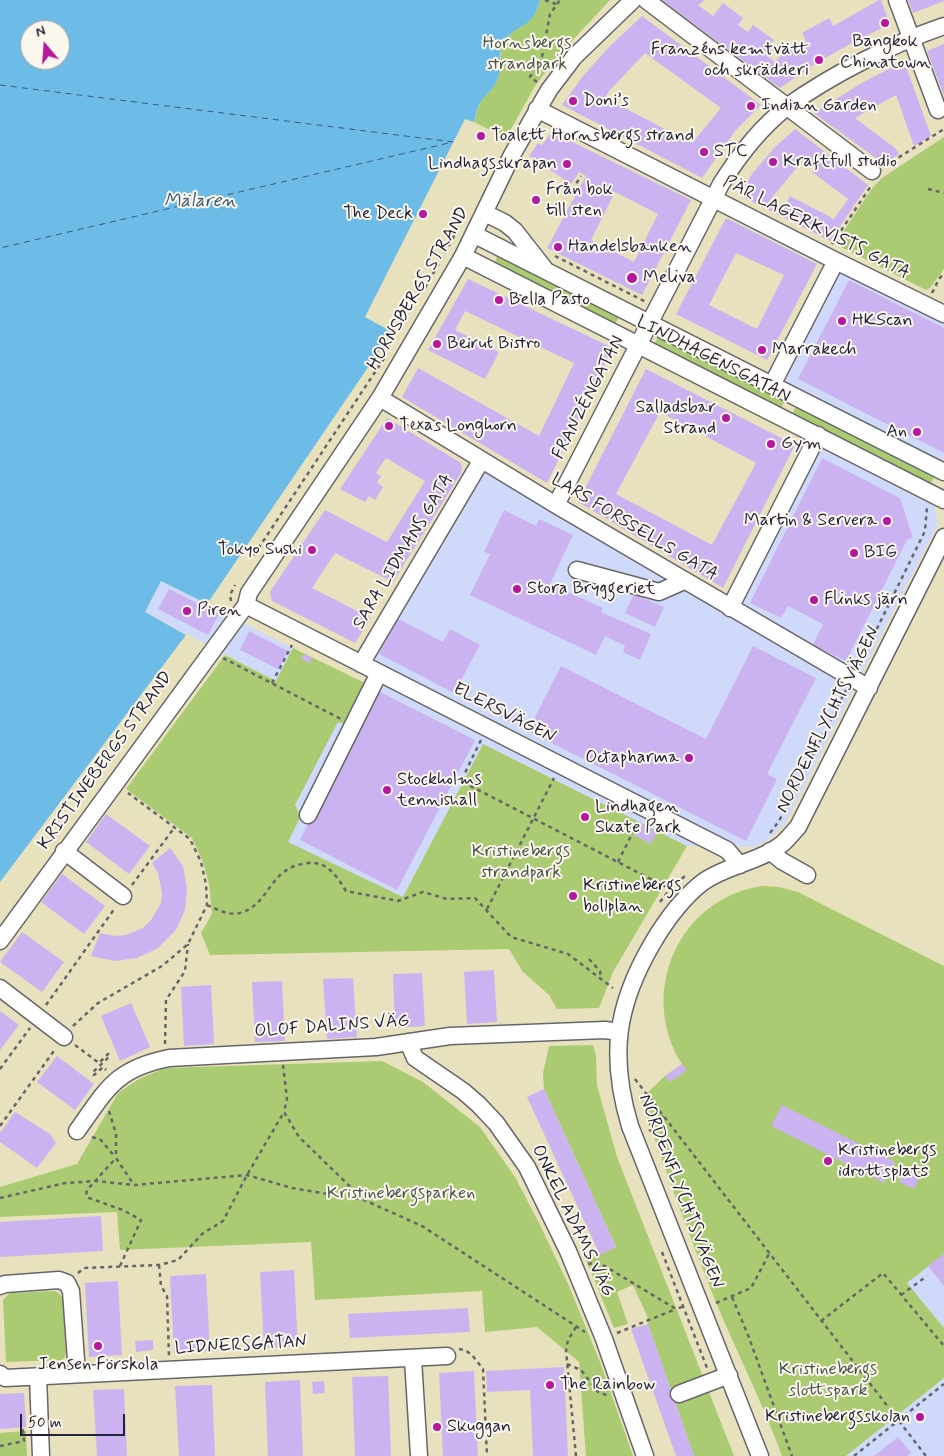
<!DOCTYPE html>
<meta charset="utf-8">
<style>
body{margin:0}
#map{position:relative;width:944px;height:1456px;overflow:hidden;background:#e8e1be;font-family:Mynerve,sans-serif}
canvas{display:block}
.north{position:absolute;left:20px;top:20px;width:50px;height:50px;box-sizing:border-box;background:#fbf7ec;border:1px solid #a4a2a5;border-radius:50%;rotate:342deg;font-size:14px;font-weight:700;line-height:20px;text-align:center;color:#22223b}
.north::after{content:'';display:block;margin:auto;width:18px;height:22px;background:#b5179e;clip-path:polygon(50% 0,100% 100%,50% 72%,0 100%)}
.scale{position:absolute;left:20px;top:1414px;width:105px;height:22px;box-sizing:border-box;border:2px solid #22223b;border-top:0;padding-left:6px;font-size:15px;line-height:18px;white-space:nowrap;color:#22223b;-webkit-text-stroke:4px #fbf7ec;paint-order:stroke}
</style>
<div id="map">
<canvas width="944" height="1456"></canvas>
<div class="north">N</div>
<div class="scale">50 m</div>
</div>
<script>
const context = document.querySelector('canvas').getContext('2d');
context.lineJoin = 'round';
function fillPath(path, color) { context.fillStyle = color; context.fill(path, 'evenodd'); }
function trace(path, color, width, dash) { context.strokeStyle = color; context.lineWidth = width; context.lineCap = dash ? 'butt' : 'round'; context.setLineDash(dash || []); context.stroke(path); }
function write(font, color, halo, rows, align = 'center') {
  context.font = font + ' Mynerve,sans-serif'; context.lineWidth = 4; context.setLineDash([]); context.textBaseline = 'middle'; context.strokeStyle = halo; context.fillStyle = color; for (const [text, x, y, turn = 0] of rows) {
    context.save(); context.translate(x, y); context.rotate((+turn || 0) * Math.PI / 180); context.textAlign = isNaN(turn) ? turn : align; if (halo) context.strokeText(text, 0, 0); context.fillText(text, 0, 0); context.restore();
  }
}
const built = new Path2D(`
 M837,263L944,315V461L777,379Z
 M817,442L934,505L938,524L785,824L771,837L757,847L687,846L483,744L403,897L287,842L301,816L295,805L338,721L348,726L369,686L362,665L481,460L731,610Z
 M161,581L293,648L276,681L145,612Z
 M944,1254V1328L907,1283Z
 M944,1378V1456H846Z`);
const green = new Path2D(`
 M540,0H610L558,56L535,86L506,138L474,122C476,116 477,109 480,103C482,99 487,95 490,91C494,86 499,76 500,70C503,60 497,50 505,40C518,22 533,29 540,0Z
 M944,137V269L930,288L926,290L839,246L837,241L873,187L882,178Z
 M499,254L620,315L614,326L493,264Z
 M662,336L786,399L780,410L655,346V343L658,337Z
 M797,405L935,475L930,486L791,416Z
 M293,648L369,685L349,726L338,722L295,805L301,816L288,842L403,897L483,744L687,846L613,972L599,1008L557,1009L549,995L523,972L509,949L210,955L201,933L212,914L209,884L203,862L192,838L126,789L225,655L276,681Z
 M763,886L779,887L798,892L944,966V1254L907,1283L944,1328V1378L846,1456H782C762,1401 735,1349 713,1295C687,1230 663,1165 641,1099L665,1076L682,1064C637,993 679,897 763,886Z
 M593,1045L596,1056L597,1085L617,1157L734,1456H694L648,1324L647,1316L633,1285L617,1292L628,1324L614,1328L586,1260L616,1247L544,1089L543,1073L549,1046Z
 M382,1061L423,1082L480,1127L515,1177L539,1223L569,1286L600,1362L633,1456H586L579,1362L537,1327L485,1332L482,1291L315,1300L311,1242L120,1250L117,1212L0,1217V1187L77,1164L118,1093L139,1079L165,1068Z
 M55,1291L60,1294L63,1299L66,1352L65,1357L62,1360L6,1362L3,1300L10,1293Z
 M26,1431L27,1456H0V1433Z`);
const water = new Path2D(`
 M0,0H540C533,30 518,22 505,40C496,52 503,65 498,78C495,87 488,93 482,100C477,106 476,115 474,122L465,119L365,317L392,332L207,604L161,581L145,612L186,635L0,882ZM30,30H60V60H30Z`);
const ferry = new Path2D(`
 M0,85L453,142L0,248`);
const building = new Path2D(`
 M662,0H705L698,5L713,16L723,3L743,18L738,25L748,32L753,25L774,40L768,47L772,50L767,56L775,62L780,56L806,41L802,33L829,18L833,26L879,0H881L890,24L850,44L810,67L780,88Z
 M908,0H944V1L913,13Z
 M642,16L761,105L735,131L702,178L562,105L583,76L608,48ZM645,53L721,108L692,143L605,98L609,91Z
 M944,44V96L927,51Z
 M904,61L931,136L914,146L896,95L855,118L895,148L899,154L884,164L814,113L860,84Z
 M795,129L868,185L830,241L739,195L752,174L775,147ZM805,158L816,166L812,172L848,199L834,219L790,196L783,209L769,201Z
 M478,131L488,136L485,141L475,136Z
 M552,132L691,200L642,295L547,248L586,176L579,172L571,184L529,156L538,143L542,145ZM615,192L658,214L634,262L591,240Z
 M726,218L817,264L767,360L676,314ZM736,253L784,275L757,329L709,305Z
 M468,279L613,348L547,483L402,397L418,368L539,436L574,363L465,311L455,330L499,352L485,379L428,350Z
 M849,280L944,328V453L798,379Z
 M646,369L795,445L723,588L578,502ZM660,412L756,463L712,545L616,494Z
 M387,418L461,463L462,468L461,473L393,582L335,553L312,588L371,618L355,643L272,601L270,592L325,510L387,542L425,481L386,458L376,473L381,476L377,482L383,487L375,500L369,496L365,502L340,489Z
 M822,458L900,498L913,538L907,540L846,661L813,645L823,624L788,606L781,618L750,603Z
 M504,510L536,526L539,519L573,535L550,584L603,608L601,612L651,634L640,660L623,652L625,646L605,636L596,655L470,595L490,554L484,552Z
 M169,589L219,614L208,635L158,609Z
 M634,594L664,607L655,627L625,613Z
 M397,618L443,642L450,629L480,645L454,693L379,654Z
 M249,631L288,651L278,669L240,650Z
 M753,646L816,678L767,774L777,779L746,841L528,731L561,666L706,739Z
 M304,654L312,658L310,663L301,659Z
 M376,690L475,740L397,890L300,840Z
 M496,705L517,716L513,723L493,712Z
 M106,814L150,846L129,874L86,842Z
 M640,823L657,832L651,844L634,835Z
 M170,848L183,866L187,888L185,910L176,930L158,948L137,958L114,961L91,956L100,933L114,936L126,935L143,928L151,920L161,903L162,893L158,873L152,863Z
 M62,874L105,906L84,934L41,902Z
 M22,932L64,962L42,992L0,962Z
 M494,970L497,1022L467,1024L464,972Z
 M422,973L425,1026L395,1028L393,974Z
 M353,978L357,1037L327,1039L323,979Z
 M282,981L285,1041L255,1042L252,982Z
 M211,985L214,1044L184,1046L181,987Z
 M131,1003L150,1047L120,1061L101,1016Z
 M0,1011L19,1025L0,1050Z
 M57,1056L94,1084L75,1110L37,1082Z
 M682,1064L687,1070L670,1082L665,1076Z
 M544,1089L616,1247L600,1255L527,1097Z
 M782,1105L895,1162L884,1183L771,1126Z
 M15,1112L50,1134L56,1143L37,1168L0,1142V1133Z
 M906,1169L920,1176L914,1189L899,1182Z
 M101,1216L103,1251L0,1257V1222Z
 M944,1254V1286L928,1266Z
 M294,1270L298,1346L264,1348L260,1272Z
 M206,1274L210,1351L174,1353L170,1276Z
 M118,1281L122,1355L89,1357L85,1283Z
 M468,1308L470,1332L350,1338L348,1314Z
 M648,1324L694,1456H676L631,1329Z
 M153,1340V1350L136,1352L135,1341Z
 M564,1367L568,1456H533L530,1390L487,1392L486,1371Z
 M474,1371L478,1456H443L439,1373Z
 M388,1376L391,1456H355L352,1377Z
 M300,1380L303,1456H268L265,1382Z
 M324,1381L325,1393L313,1394L312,1382Z
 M212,1385L215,1456H179L175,1386Z
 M124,1389L127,1456H97L93,1390Z
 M24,1393L26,1427L0,1429V1394Z
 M898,1437L911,1453L907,1456H874Z`);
const path = new Path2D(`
 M545,0L556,4
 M537,82L530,77L542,57L550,14L560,0
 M885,166L944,129
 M928,189L944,193
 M572,190L581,176
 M832,244L871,186
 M555,256L646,302
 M425,288L459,227
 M932,293L939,279L944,273
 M254,555L385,357
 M231,601L230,595L235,585
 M223,658L341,719
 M859,665L925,531L927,507
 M272,683L292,645
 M481,740L461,781L670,889
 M770,833L779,821L846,690
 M618,862L639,820
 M132,885L174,828
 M660,902L670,889L685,876
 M207,905C219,910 230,917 243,912C271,902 269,867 308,863C328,861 337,877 346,891L398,901L423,892L447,899L475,898L511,937L568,954L613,988
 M487,909L554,778
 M589,959L600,971L601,980
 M46,1005L115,908
 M73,1026L98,1003L162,966L188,944L207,905L206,884L201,862L190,839L128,793
 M165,1044L166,1000L185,971L188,944
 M75,1045L99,1063L108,1054L110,1056L92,1073L94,1075L103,1067L106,1070
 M283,1065L287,1099L284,1112L299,1137L364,1200
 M0,1069L30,1028
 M635,1079L926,1456
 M109,1111L116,1134V1158
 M0,1126L56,1048
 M649,1131L653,1129L649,1122L664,1116
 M92,1137L101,1140L115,1157
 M0,1198L65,1183L96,1181L134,1185L247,1175L292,1188L364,1200L422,1226L585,1332
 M662,1252L707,1368
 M588,1264L598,1262L676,1309L682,1307
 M159,1265L161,1286L167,1296L169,1357
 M120,1266L141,1220L123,1210L89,1198L86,1195L87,1190L116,1158L134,1185
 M78,1273L84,1268L159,1265L178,1260L202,1234L223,1221L247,1175L284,1112
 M901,1295L927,1276
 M732,1297L748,1335L792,1456
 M716,1303L751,1288L769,1254
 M821,1321L883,1273L944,1346
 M617,1333L676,1309
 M459,1349L465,1350L472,1355L483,1369L487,1456
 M567,1364L581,1370L598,1392L609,1396
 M0,1446L24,1441L23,1430H26
 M576,1456L566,1351L568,1340L576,1327
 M854,1456L944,1384`);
const minor = new Path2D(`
 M646,0L872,171
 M897,0L938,110
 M537,109L836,261L944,314
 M485,213L505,223L515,231L544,268
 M475,235L944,472
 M463,256L944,500
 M772,385L836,261
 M380,398L556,505L869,688
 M556,505L721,184C739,155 761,127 788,106C831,75 894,43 944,26
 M577,570L659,592L684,581
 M246,605L727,850L740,865
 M730,608L818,435
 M361,664L481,461
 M308,815L379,673
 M64,851L123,896
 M770,851L782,861L807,875
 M0,941L246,605L249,593L380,398L463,256L512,155L549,90L574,57L633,0
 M0,988L64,1037
 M408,1042L415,1058L463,1091L478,1104L496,1123L527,1167L568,1251L604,1339L645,1456
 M77,1131C107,1089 115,1069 169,1058L376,1047L450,1036L605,1030L619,1032
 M0,1286L5,1284L59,1280L67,1283L71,1291L77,1374
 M413,1359L419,1456
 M0,1374L5,1378L447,1356
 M38,1376L41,1456
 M679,1394L729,1375
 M760,1456L630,1126C609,1056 616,1006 652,944C666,920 681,899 703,882C727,865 759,862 782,844C788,839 793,832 798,827L944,537`);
const markers = [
 [885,23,5,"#b5179e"],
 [819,60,5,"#b5179e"],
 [573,101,5,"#b5179e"],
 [751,106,5,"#b5179e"],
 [481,136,5,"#b5179e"],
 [704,152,5,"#b5179e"],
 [773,162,5,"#b5179e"],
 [567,164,5,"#b5179e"],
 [536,200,5,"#b5179e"],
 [423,214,5,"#b5179e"],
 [558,247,5,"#b5179e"],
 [632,278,6,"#b5179e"],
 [499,300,5,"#b5179e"],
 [842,321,5,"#b5179e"],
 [437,344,5,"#b5179e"],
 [762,350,5,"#b5179e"],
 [726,418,5,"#b5179e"],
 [389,426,5,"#b5179e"],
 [917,432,5,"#b5179e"],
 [771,444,5,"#b5179e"],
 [887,521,5,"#b5179e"],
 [312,550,5,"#b5179e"],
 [854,553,5,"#b5179e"],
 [517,589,5,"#b5179e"],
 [814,600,5,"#b5179e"],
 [187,611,5,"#b5179e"],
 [689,758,5,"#b5179e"],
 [387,790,5,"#b5179e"],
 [585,817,5,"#b5179e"],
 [573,896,5,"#b5179e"],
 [828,1161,5,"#b5179e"],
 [98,1346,5,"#b5179e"],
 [550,1385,5,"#b5179e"],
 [920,1417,5,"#b5179e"],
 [437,1427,5,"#b5179e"]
];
const poiNames = [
 ["Bangkok",885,42,"center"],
 ["Chinatown",885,63,"center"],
 ["Franzéns kemtvätt",809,50,"right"],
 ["och skrädderi",809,71,"right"],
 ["Doni’s",583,101],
 ["Indian Garden",761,106],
 ["Toalett Hornsbergs strand",491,136],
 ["STC",714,152],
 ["Kraftfull studio",783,162],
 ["Lindhagsskrapan",557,164,"right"],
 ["Från bok",546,190],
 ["till sten",546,211],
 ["The Deck",413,214,"right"],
 ["Handelsbanken",568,247],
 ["Meliva",643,278],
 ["Bella Pasto",509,300],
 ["HKScan",852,321],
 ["Beirut Bistro",447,344],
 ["Marrakech",772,350],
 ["Salladsbar",716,408,"right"],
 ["Strand",716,429,"right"],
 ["Texas Longhorn",399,426],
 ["An",907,432,"right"],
 ["Gym",781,444],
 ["Martin & Servera",877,521,"right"],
 ["Tokyo Sushi",302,550,"right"],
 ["BIG",864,553],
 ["Stora Bryggeriet",527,589],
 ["Flinks järn",824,600],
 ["Piren",197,611],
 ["Octapharma",679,758,"right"],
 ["Stockholms",397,780],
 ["tennishall",397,801],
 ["Lindhagen",595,807],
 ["Skate Park",595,828],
 ["Kristinebergs",583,886],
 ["bollplan",583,907],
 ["Kristinebergs",838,1151],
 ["idrottsplats",838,1172],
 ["Jensen Förskola",98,1365,"center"],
 ["The Rainbow",560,1385],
 ["Kristinebergsskolan",910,1417,"right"],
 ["Skuggan",447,1427]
];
const parkNames = [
 ["Hornsbergs",527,44],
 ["strandpark",527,65],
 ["Kristinebergs",521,852],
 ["strandpark",521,873],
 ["Kristinebergsparken",401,1194],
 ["Kristinebergs",828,1370],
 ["slottspark",828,1391]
];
const streetNames = [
 ["PÄR LAGERKVISTS GATA",816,228,27],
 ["HORNSBERGS STRAND",419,289,-60],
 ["LINDHAGENSGATAN",713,360,27],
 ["FRANZÉNGATAN",589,398,-63],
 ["LARS FORSSELLS GATA",634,528,31],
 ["SARA LIDMANS GATA",404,552,-59],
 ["ELERSVÄGEN",504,714,27],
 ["NORDENFLYCHTSVÄGEN",829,720,-63],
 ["KRISTINEBERGS STRAND",106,761,-54],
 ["OLOF DALINS VÄG",332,1027,-4],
 ["NORDENFLYCHTSVÄGEN",680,1192,69],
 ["ONKEL ADAMS VÄG",572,1221,64],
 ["LIDNERSGATAN",241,1346,-3]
];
const waterNames = [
 ["Mälaren",200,202]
];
fillPath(built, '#cfdafa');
fillPath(green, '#abcb73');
fillPath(water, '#6cbce7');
trace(ferry, '#3c5877', 1, [6, 5]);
fillPath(building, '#cbb3f1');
trace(minor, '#676569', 19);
trace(path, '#676569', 2.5, [4, 4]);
trace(minor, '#fff', 16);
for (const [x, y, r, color] of markers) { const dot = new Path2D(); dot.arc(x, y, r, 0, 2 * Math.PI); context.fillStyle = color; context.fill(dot); trace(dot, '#fbf7ec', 2); }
write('18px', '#22223b', '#fbf7ec', poiNames, 'left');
write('18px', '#4b554c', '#fbf7ec', parkNames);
write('18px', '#22223b', '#fbf7ec', streetNames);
write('italic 19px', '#3c5877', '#fbf7ec', waterNames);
</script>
